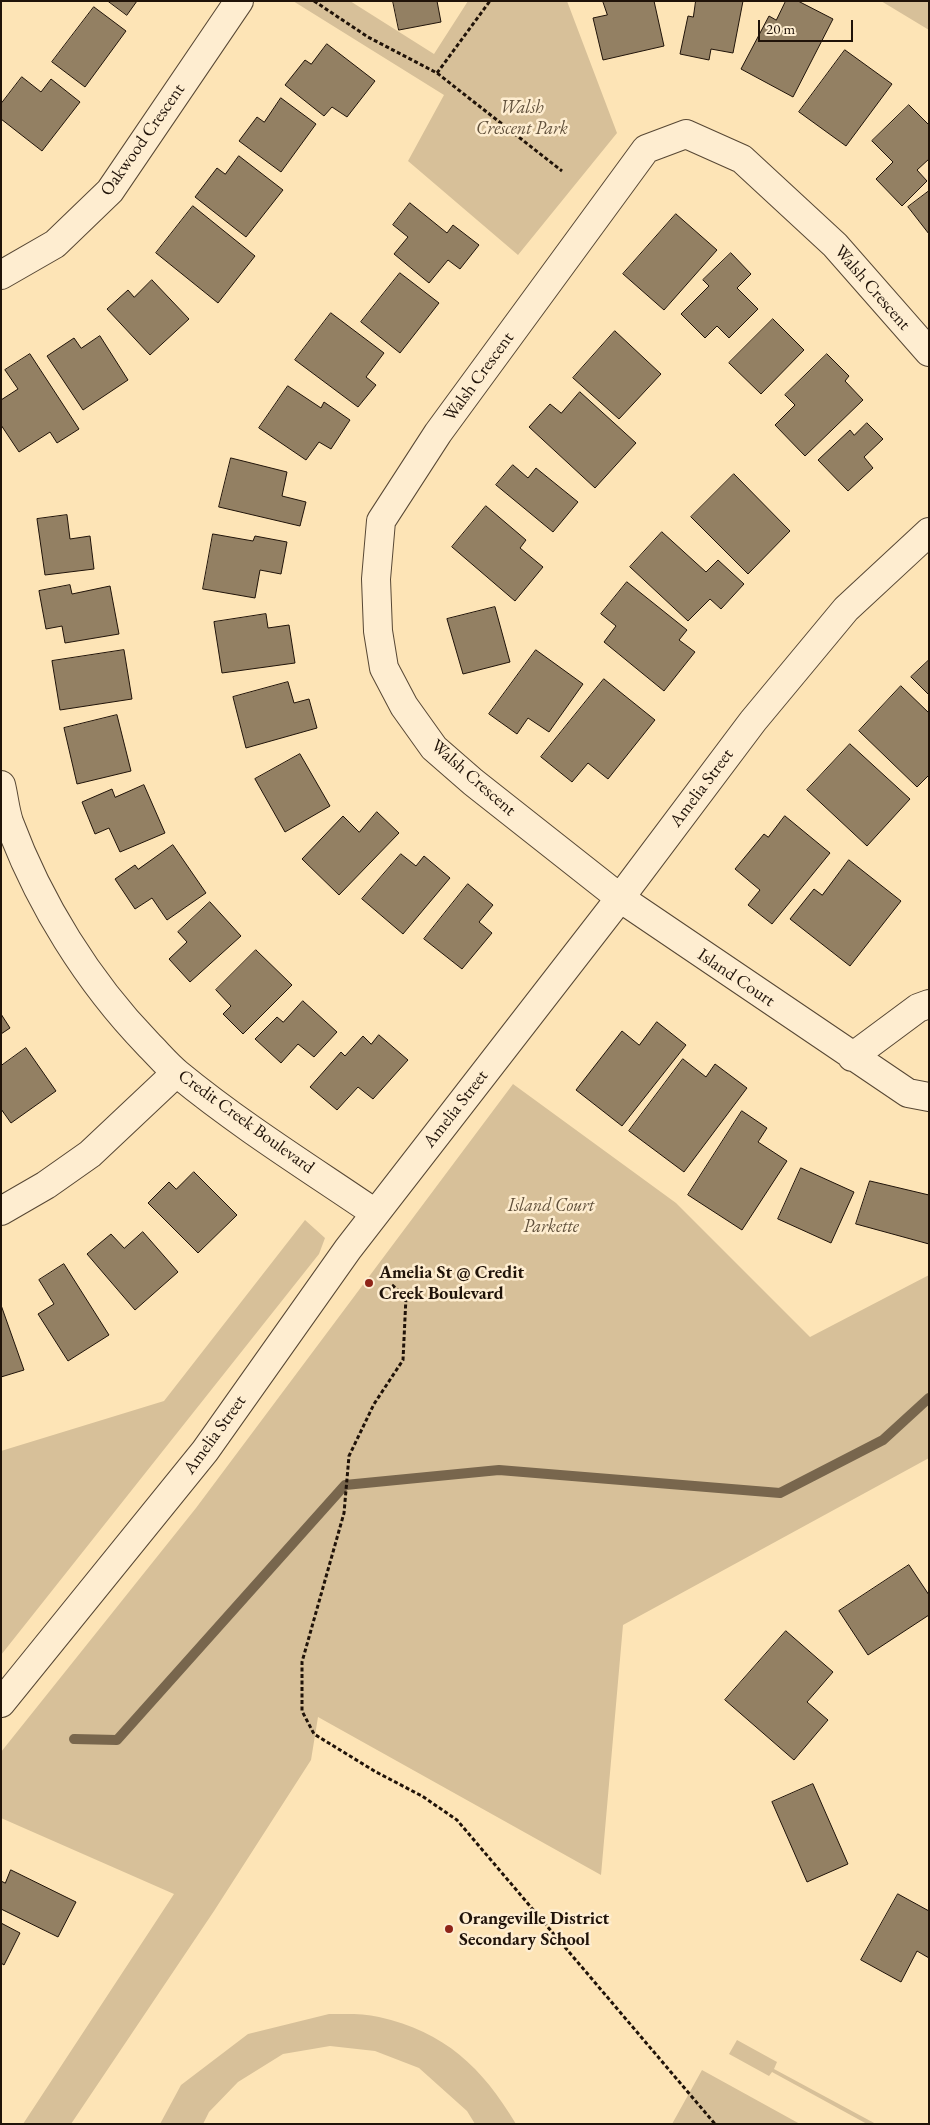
<!DOCTYPE html>
<style>
body{margin:0}
#map{position:relative;width:930px;height:2125px;overflow:hidden;background:#fde4b6;font-family:"EB Garamond",serif}
canvas{display:block}
.frame{position:absolute;inset:0;border:2px solid #201309;pointer-events:none}
.scale{position:absolute;left:758px;top:20px;width:95px;height:22px;box-sizing:border-box;border:2px solid #201309;border-top:0;padding-left:6px;font-size:15px;line-height:18px;white-space:nowrap;color:#201309;-webkit-text-stroke:4px #feedd0;paint-order:stroke}
</style>
<div id="map">
<canvas width="930" height="2125"></canvas>
<div class="frame"></div>
<div class="scale">20 m</div>
</div>
<script>
const context = document.querySelector('canvas').getContext('2d');
context.lineJoin = 'round';
function fillPath(path, color) { context.fillStyle = color; context.fill(path, 'evenodd'); }
function trace(path, color, width, dash) { context.strokeStyle = color; context.lineWidth = width; context.lineCap = dash ? 'butt' : 'round'; context.setLineDash(dash || []); context.stroke(path); }
function write(font, color, halo, rows, align = 'center') {
  context.font = font + ' "EB Garamond",serif'; context.lineWidth = 5; context.setLineDash([]); context.textBaseline = 'middle'; context.strokeStyle = halo; context.fillStyle = color; for (const [text, x, y, turn = 0] of rows) {
    context.save(); context.translate(x, y); context.rotate((+turn || 0) * Math.PI / 180); context.textAlign = isNaN(turn) ? turn : align; if (halo) context.strokeText(text, 0, 0); context.fillText(text, 0, 0); context.restore();
  }
}
const green = new Path2D(`
 M293,1H350L434,54L468,1H567L617,133L518,255L408,161L444,95Z
 M881,1H929V30Z
 M513,1084L676,1203L810,1337L929,1275V1458L623,1625L601,1875L318,1717L311,1760L214,1911L71,2124H23L174,1894L1,1818V1752L196,1508Z
 M305,1220L325,1238L319,1254L1,1655V1451L164,1401Z
 M329,2014C345,2014 363,2013 379,2017C445,2032 482,2067 516,2124H475L467,2111L419,2068L375,2051L330,2046L283,2054L238,2082L209,2112L203,2124H160L181,2085L248,2034Z
 M737,2040L777,2062L774,2069L876,2124H867L772,2072L769,2076L729,2054Z
 M702,2070L800,2124H672Z`);
const stream = new Path2D(`
 M74,1739L117,1740L345,1485L499,1470L780,1493L883,1440L929,1398`);
const building = new Path2D(`
 M108,1H137L127,15Z
 M393,1H437L441,22L399,30Z
 M603,1H654L664,46L603,60L593,18L607,15Z
 M696,1H743L733,53L711,49L709,60L680,54L688,16L693,17Z
 M786,1H798L833,19L793,97L741,69L769,16L776,20Z
 M94,7L126,31L85,87L52,62Z
 M327,44L375,81L347,117L332,107L324,116L285,85L305,60L311,64Z
 M845,50L892,84L846,146L799,112Z
 M22,77L41,92L51,79L80,102L42,151L1,119V104Z
 M281,98L316,124L281,172L239,141L257,117L264,122Z
 M909,105L929,125V159L917,170L927,181L902,206L876,179L893,162L872,141Z
 M239,156L283,190L246,237L195,197L217,168L225,174Z
 M929,191V234L908,207Z
 M410,203L447,233L453,225L479,245L460,269L448,260L429,283L394,254L408,237L393,225Z
 M193,206L255,256L218,303L156,253Z
 M676,214L717,250L664,310L623,274Z
 M731,253L751,274L737,288L758,309L729,338L717,326L705,338L681,314L709,286L703,280Z
 M400,273L439,303L400,353L361,322Z
 M152,280L189,319L150,355L107,309L128,290L134,297Z
 M331,313L384,353L366,377L376,385L358,407L295,360Z
 M773,319L804,350L761,394L729,363Z
 M615,331L661,374L619,419L573,378Z
 M100,336L128,380L83,410L47,356L74,338L81,348Z
 M30,354L79,429L57,443L50,432L19,452L1,425V400L18,389L5,370Z
 M827,354L849,376L845,381L863,400L805,456L775,425L795,405L785,395Z
 M288,386L321,408L324,402L350,420L331,449L319,442L306,460L259,428Z
 M580,392L636,443L595,488L529,427L550,404L561,413Z
 M867,423L883,439L864,457L873,468L848,491L818,460L850,430L854,435Z
 M231,458L287,472L282,496L306,502L300,526L219,507Z
 M513,465L528,478L536,468L578,502L553,532L496,485Z
 M734,474L790,531L748,574L691,517Z
 M486,506L526,540L520,548L543,567L515,601L452,547Z
 M67,515L70,539L90,536L94,569L45,575L37,519Z
 M662,532L706,572L718,560L744,584L721,609L710,599L688,621L630,567Z
 M213,534L253,541L255,536L287,542L281,574L260,570L255,598L203,589Z
 M627,582L687,630L679,640L695,652L664,691L604,642L616,626L601,614Z
 M70,585L72,594L110,586L119,634L65,643L62,626L46,629L39,591Z
 M495,607L510,662L463,674L447,619Z
 M266,614L268,628L289,625L295,663L222,673L214,622Z
 M124,650L132,699L60,710L52,661Z
 M536,650L583,684L549,732L528,718L517,734L489,714Z
 M929,660V695L911,677Z
 M604,679L655,720L608,779L588,763L572,782L541,757Z
 M288,682L294,703L309,699L317,728L246,748L233,697Z
 M901,686L929,713V775L917,787L859,731Z
 M117,715L131,771L77,784L64,728Z
 M850,744L910,799L867,846L807,790Z
 M300,754L330,806L285,832L255,779Z
 M144,785L165,833L120,852L109,828L95,834L82,802L112,789L115,797Z
 M377,812L399,833L339,895L302,859L343,816L359,832Z
 M785,816L830,853L772,924L748,905L760,890L735,869L764,834L768,837Z
 M173,845L206,893L167,920L152,898L135,909L115,879L135,865L138,869Z
 M401,854L416,866L424,856L450,878L403,934L362,899Z
 M849,860L901,901L850,966L790,919L814,889L822,895Z
 M468,884L493,905L479,922L492,933L462,969L424,939Z
 M210,902L241,936L190,982L169,959L187,942L178,932Z
 M256,950L292,985L243,1034L223,1014L231,1006L216,990Z
 M303,1001L337,1032L314,1057L298,1044L281,1063L255,1039L277,1017L283,1022Z
 M1,1014L10,1028L1,1034Z
 M657,1022L686,1045L622,1126L576,1090L622,1031L639,1045Z
 M379,1035L408,1060L373,1099L358,1087L337,1110L310,1087L341,1052L345,1056L363,1036L371,1044Z
 M26,1048L56,1091L11,1123L1,1109V1066Z
 M683,1059L706,1077L715,1064L747,1088L684,1172L629,1131Z
 M742,1111L767,1128L758,1142L787,1161L742,1230L688,1195Z
 M801,1168L854,1192L831,1243L778,1219Z
 M194,1172L237,1215L198,1253L148,1203L169,1182L176,1189Z
 M870,1181L929,1195V1244L856,1224Z
 M143,1232L178,1272L135,1310L87,1254L111,1234L124,1248Z
 M64,1264L109,1335L68,1361L38,1314L54,1304L39,1280Z
 M1,1305L24,1370L1,1377Z
 M909,1565L929,1595V1615L868,1655L839,1611Z
 M786,1631L833,1672L807,1702L828,1720L794,1760L725,1700Z
 M813,1784L848,1864L807,1882L772,1802Z
 M11,1870L76,1902L58,1937L1,1909V1881L5,1883Z
 M898,1894L929,1911V1958L917,1951L901,1982L861,1960Z
 M1,1923L20,1933L4,1965L1,1963Z`);
const path = new Path2D(`
 M314,1L368,37L437,73L562,171
 M437,73L490,1
 M392,1285L406,1297L403,1360L374,1404L349,1456L344,1513L302,1662V1711L314,1734L376,1772L422,1796L457,1820L715,2124`);
const minor = new Path2D(`
 M1,275L55,244L110,191L239,1
 M929,352L835,245L742,159L686,134L646,149L438,433L381,521L376,579L378,631L384,668L404,706L434,748L473,782L620,898L908,1093L929,1097
 M1,785C4,797 5,810 9,822C39,903 88,982 148,1044C158,1054 167,1065 178,1074C240,1125 309,1168 375,1213
 M852,1057L918,1008L929,1004
 M1,1211L46,1185L90,1154L176,1073
 M1,1703L205,1451L348,1249L620,898L753,721L846,609L929,532`);
const markers = [
 [369,1283,5,"#8f2418"],
 [449,1929,5,"#8f2418"]
];
const parkNames = [
 ["Walsh",522,108],
 ["Crescent Park",522,129],
 ["Island Court",551,1206],
 ["Parkette",551,1227]
];
const streetNames = [
 ["Oakwood Crescent",143,140,-55],
 ["Walsh Crescent",872,288,49],
 ["Walsh Crescent",479,377,-54],
 ["Walsh Crescent",473,778,41],
 ["Amelia Street",702,788,-53],
 ["Island Court",736,978,34],
 ["Amelia Street",456,1109,-52],
 ["Credit Creek Boulevard",246,1122,36],
 ["Amelia Street",215,1435,-54]
];
const poiNames = [
 ["Amelia St @ Credit",379,1273],
 ["Creek Boulevard",379,1294],
 ["Orangeville District",459,1919],
 ["Secondary School",459,1940]
];
fillPath(green, '#d7c099');
trace(stream, '#78664d', 10);
fillPath(building, '#938063');
trace(building, '#201309', 1);
trace(minor, '#574734', 30);
trace(path, '#201309', 3, [4, 2.5]);
trace(minor, '#feedd0', 28);
for (const [x, y, r, color] of markers) { const dot = new Path2D(); dot.arc(x, y, r, 0, 2 * Math.PI); context.fillStyle = color; context.fill(dot); trace(dot, '#feedd0', 2); }
write('italic 18px', '#60503b', '#feedd0', parkNames);
write('18px', '#201309', '#feedd0', streetNames);
write('bold 18px', '#201309', '#feedd0', poiNames, 'left');
</script>
